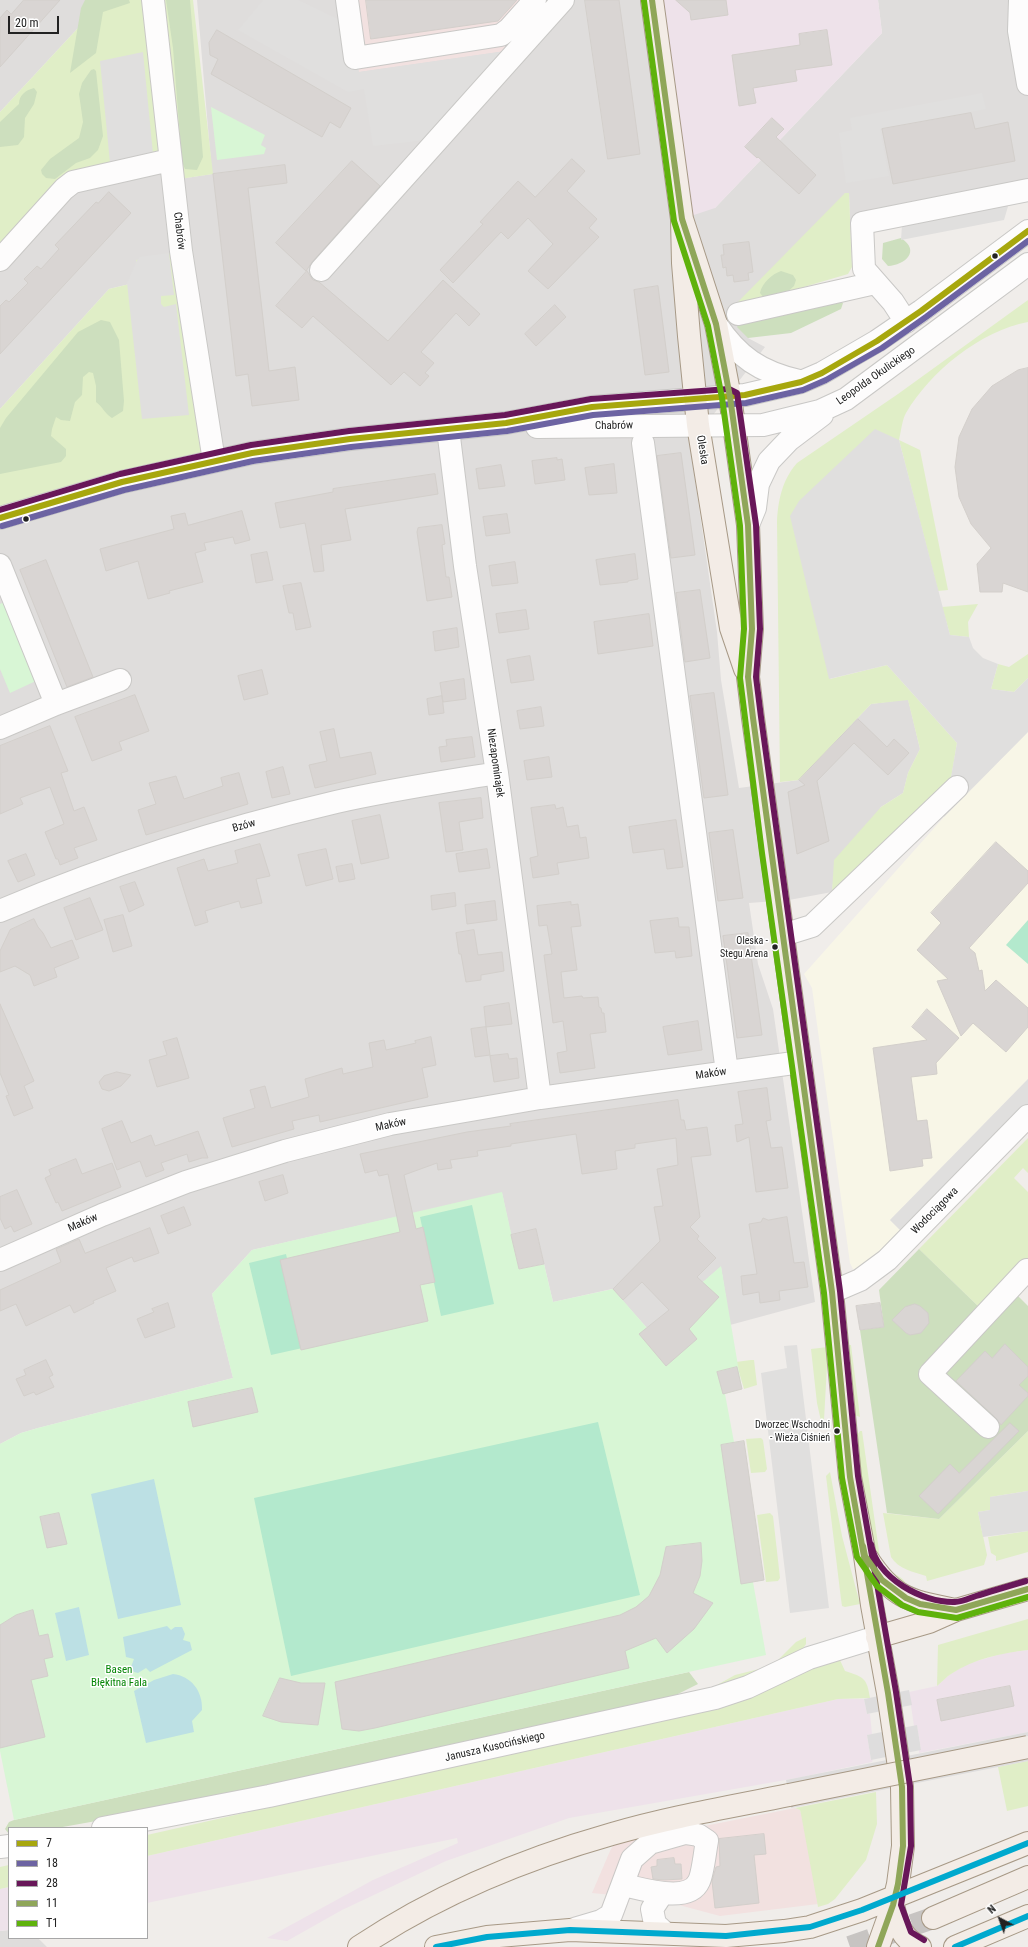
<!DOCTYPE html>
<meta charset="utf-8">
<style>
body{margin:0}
#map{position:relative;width:1028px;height:1947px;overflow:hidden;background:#f0edea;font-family:"Roboto Condensed",sans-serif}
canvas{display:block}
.legend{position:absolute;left:8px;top:1827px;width:140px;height:112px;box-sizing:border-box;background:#fff;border:1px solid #a7a7a7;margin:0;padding:5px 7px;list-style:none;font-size:12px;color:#222}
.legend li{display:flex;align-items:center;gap:8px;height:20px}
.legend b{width:20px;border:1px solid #a7a7a7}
.north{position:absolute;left:980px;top:1899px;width:40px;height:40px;-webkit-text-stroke:3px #fff;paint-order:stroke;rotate:319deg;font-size:11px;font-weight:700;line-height:16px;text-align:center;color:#222}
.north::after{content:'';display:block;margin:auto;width:14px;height:18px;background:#222;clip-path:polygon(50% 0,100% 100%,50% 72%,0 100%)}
.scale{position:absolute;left:8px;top:16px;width:51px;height:18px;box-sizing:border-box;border:2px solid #222;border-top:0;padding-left:5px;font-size:12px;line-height:14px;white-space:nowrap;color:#222;-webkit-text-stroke:3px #fff;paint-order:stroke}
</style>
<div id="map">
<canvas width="1028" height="1947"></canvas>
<ul class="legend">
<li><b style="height:5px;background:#a7a70e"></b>7</li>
<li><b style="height:5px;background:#6c63a2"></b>18</li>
<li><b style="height:5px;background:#681759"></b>28</li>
<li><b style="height:5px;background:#8fa659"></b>11</li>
<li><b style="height:5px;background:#5fb20c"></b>T1</li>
</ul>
<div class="north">N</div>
<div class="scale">20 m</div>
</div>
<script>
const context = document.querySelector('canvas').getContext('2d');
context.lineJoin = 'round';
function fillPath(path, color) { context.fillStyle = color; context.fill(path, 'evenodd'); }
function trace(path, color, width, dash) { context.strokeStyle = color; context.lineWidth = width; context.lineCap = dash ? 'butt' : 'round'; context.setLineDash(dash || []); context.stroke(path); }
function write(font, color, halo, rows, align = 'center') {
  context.font = font + ' "Roboto Condensed",sans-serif'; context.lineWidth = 3; context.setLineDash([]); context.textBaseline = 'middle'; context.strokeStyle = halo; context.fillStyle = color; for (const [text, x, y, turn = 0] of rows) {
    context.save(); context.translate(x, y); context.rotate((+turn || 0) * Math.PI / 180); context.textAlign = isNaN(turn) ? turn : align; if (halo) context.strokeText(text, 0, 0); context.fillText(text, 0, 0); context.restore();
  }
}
const residential = new Path2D(`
 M0,0H104L0,112Z
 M197,0H347L359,72L552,0H652L715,208L882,33L878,0H1028V190L897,217L850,223L849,193L748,338L765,347L690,445L717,632L721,680L739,788L799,780L871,704L908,699L920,749L908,773L903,793L881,807L833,883L832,892L789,900L749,903L758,964L773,1009L815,1302L730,1325L721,1267L672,1309L647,1328L612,1289L553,1302L536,1230L511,1235L502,1193L252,1250L212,1294L233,1378L38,1428L21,1433L0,1444V518L138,282L109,289L0,409V260L64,189L170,160L173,180L212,174Z
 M9,1930V1938H38L47,1947H0V1931Z`);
const commercial = new Path2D(`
 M347,0H552L506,51L359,72Z
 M795,1808L800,1810L806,1827L818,1904L720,1916L679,1905L642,1898L592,1893L610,1851L614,1844Z`);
const industrial = new Path2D(`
 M652,0H878L882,33L715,208L682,219Z
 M1028,1650V1732L919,1753V1750H921L917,1726H914L909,1692L937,1686L949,1675L967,1664L1004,1653Z
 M838,1699H864L867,1714H870L872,1734L867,1735L871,1760L873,1759L872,1762L797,1778L569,1818L446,1861L342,1910L287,1941L267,1938L373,1880L458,1843L457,1838L147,1903V1856Z
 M9,1887V1930L0,1931V1889Z`);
const education = new Path2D(`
 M1028,732V1079L890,1220L903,1233L860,1268L853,1269L850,1263L812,988L804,974L944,817Z`);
const grass = new Path2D(`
 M104,0H193L213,174L173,180L170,161L82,180L0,260V112Z
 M845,193H849L852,267L848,274L732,308Z
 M181,251L214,461L0,518V409L109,289L138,282L136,260Z
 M1028,300V322C980,331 930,372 906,413C902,420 901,432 899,440L920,450L948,590L938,591L899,440L830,679L887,665L957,743L948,796L832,892L834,860L881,807L903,793L908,773L920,749L908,700L871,704L799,780L780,782L777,522C778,501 782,480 797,463L898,394Z
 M978,604L968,622L969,637L950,635L942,607Z
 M1028,654V678L1014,692L991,689L998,664L1009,667Z
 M1028,1138V1173L1023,1168L1014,1178L1028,1192V1258L979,1307L919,1249Z
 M846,1345H851L860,1417L852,1414Z
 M828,1347L824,1420L821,1421L817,1403L811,1349Z
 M751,1360H754L757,1385L744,1389L736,1362Z
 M860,1431H862L880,1558C887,1575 898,1572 905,1582L902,1589L885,1573L877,1558L872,1542L859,1478L854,1440Z
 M1028,1431V1491L990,1497V1510L978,1512L987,1555L984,1565L927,1581L926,1576C914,1572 898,1569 891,1557L883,1513L939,1519Z
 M761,1438L763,1440L767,1469L765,1472L751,1473L746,1439Z
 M830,1472L842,1536L860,1604L845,1607L842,1606L841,1599L826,1476Z
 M770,1513L773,1516L780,1578L778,1581L766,1582L757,1515Z
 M1028,1531V1552L996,1561V1556L991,1553L988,1537Z
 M1028,1619V1650C1001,1653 974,1659 951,1674C946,1677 942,1682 937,1686L938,1645Z
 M806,1637V1644L802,1650L748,1676L708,1690L735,1675L759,1669L777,1661L796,1642Z
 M839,1658L845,1671C863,1677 867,1677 870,1698L838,1699L147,1856V1835L583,1736L781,1681Z
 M1028,1761V1806L1007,1811L998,1767Z
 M876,1792L877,1824L866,1860L835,1899L828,1904L818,1907L801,1814L800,1810L795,1808Z
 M9,1865V1887L0,1889V1867Z`);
const forest = new Path2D(`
 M85,0H129L130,3L103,12L96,53L70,73L81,8Z
 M166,0H190L203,157L197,170L185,169L182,162L173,48Z
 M94,69L96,71L103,136L98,150L90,158L76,163L55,179L46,178L42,174L41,170L50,159L79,138L83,122L79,94L82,83L91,70Z
 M34,88L37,92L34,104L25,118L24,137L18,145L0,147V122L19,104C19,95 26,90 34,88Z
 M901,238C921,251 905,265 888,266L882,259L883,243Z
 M781,271L793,275L796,280L794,286L784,295L764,298L760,293C762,283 772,274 781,271Z
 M839,301L843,303L841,309L791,333L748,338L737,327L741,321Z
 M101,320L110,322L119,340L124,401L123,411L112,418C105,414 103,407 96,402V386L93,373L89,372L83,377L82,395L75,402L70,421L61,420L56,417L52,429L51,436L66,449V456L61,462L0,474V428L6,418L78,332Z
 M919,1249L979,1307L1004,1282L1028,1306V1431L939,1519L887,1513L860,1330L884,1327L879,1290Z
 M689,1672L698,1684L674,1696L548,1727L113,1818L57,1828H9V1834L5,1829L9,1822L14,1820Z`);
const park = new Path2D(`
 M211,107L265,135L261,145L266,148L264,154L217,160Z
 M4,602L38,680L10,693L0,669V604Z
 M502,1192L519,1269L544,1264L553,1302L613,1289L647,1328L672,1309L721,1266L742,1389L725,1394L734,1442L744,1441L764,1580L753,1582L766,1655L14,1820L0,1751V1444L21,1433L38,1428L233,1378L212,1294L252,1250Z`);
const pitch = new Path2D(`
 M1028,920V964L1006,945Z
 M472,1205L494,1304L441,1316L420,1217Z
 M286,1254L307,1347L271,1355L249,1263Z
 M598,1422L640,1595L291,1676L254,1498Z`);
const parking = new Path2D(`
 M263,0H298L346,23L359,72L506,51L426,140L373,146L364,89L348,92L238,30Z
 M143,52L154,164L111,173L100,61Z
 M982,93L986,109L880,129L889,176L846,183L839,133L852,130L850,118Z
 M1009,203L1004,220L901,240L902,225Z
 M169,253L174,295L161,296V304L164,307L176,304L189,415L142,419L127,283L137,260L140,257Z
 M875,429L899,440L950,635L969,637L973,648L983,658L998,664L991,689L1014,692L1028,678V732L944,817L957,743L887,665L829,679L790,516L799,501Z
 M1028,1079V1116L908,1238L890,1220Z
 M797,1345L829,1608L790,1613L761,1373L787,1368L784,1346Z
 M1028,1491V1531L983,1537L978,1512L990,1510V1497Z`);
const water = new Path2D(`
 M154,1479L181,1605L118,1619L91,1494Z
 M79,1607L89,1655L66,1661L55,1613Z
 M167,1626L171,1630L175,1627H182L185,1634L183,1640L190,1642L192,1650L150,1672L146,1668L138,1673L134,1672L131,1667L134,1659L126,1657L123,1637Z
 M173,1674C191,1676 203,1691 202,1710L192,1721L194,1732L146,1743L134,1691L154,1680Z`);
const pier = new Path2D(`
 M909,1690L912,1705L867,1714L864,1699Z
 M917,1725L921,1750L871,1760L867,1735Z
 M1028,1732V1761L791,1808L786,1780Z`);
const building = new Path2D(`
 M24,0H60L0,67V18L7,10L11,14Z
 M366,0H517L498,21L371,39Z
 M585,0H619L640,154L608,159Z
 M676,0H726L728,15L691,20L690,13Z
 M217,30L351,108L340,128L330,122L322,137L211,74L218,59L210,55L209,43Z
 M827,30L832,65L795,70L797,81L753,88L756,103L739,106L732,55L800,45L799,34Z
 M971,113L975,129L1008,122L1015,161L893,184L882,129Z
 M772,118L784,129L776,137L816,175L799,194L758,157L757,158L745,147Z
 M572,159L585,171L567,191L597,219L589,228L599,237L548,289L528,271L553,244L528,218L508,239L501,232L453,283L440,270L483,224L480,222L518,181L535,197Z
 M352,161L380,186L312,262L306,271L276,243Z
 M285,165L287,183L248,188L269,371L295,367L299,400L252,406L248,374L236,376L213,174Z
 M109,192L131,213L0,354V306L6,300L9,302L28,283L24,279L37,266L41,269L59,249L55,245L96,202L98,203Z
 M749,242L753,272L748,273L749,280L734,282L733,275L727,276L726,267L723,268L721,255H724L723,245Z
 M307,271L313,280L319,282L388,341L443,280L480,314L469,326L456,313L421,352L434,363L425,373L429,376L420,386L404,372L391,385L313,316L302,328L276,306Z
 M658,286L669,372L645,375L634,290Z
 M555,305L566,317L536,346L525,334Z
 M1028,368V592L1003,583L1002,592H980L977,564L991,548L971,524L959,497L955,467L959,437L972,409L992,386L1018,370Z
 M681,453L695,555L671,558L657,456Z
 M557,458V460L562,459L565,480L535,484L532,461Z
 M614,464L617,493L589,495L585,468Z
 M501,465L505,486L479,489L476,469Z
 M435,474L438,494L345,509L351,540L321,545L324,571L314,572L305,523L280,528L275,503L333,492V489Z
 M242,511L250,540L235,544L233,537L204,543L206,550L195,553L203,582L169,591L170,593L148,599L138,561L106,571L100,549L174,529L171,516L185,513L188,525Z
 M507,514L510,533L486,536L483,517Z
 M442,525L445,544L442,545L446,577H449L452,597L427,601L417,532L418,528Z
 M267,552L273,580L256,583L251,555Z
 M635,554L638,579L628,581V582L600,585L596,560Z
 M46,560L93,677L67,687L20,570Z
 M515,562L518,583L492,586L489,566Z
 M301,583L311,627L296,630L293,613H289L283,586Z
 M700,590L710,658L685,662L676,593Z
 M526,610L529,629L499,633L496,614Z
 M649,614L653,646L598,654L594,622Z
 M457,628L459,647L435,651L433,632Z
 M530,656L534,680L511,683L507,660Z
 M262,670L268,694L244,700L238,676Z
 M464,679L466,699L443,702L440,683Z
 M714,693L728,795L704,798L690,696Z
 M135,695L149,731L119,742L122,750L92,761L75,717Z
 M442,696L444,713L429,715L427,699Z
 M541,707L544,726L520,729L517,711Z
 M858,719L887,747L894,739L909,753L888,775L854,743L817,781L829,841L797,854L788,792L805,785L799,780Z
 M50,726L68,771L61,773L74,811L84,807L97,840L74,848L78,858L60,865L58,859H56L45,832L64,824L50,787L20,798L23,804L0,814V746Z
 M334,729L340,758L371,752L376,774L315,788L309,765L327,761L320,732Z
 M472,737L475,757L441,762L439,747L447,746L446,740Z
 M549,757L552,777L527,780L524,761Z
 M283,767L290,794L272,798L266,772Z
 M239,773L248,804L146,835L138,810L156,804L149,783L176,776L184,799L223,786L221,778Z
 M481,798L483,818L459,822L463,850L446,852L439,803Z
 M555,805L556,809L563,807L567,827L578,825L580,838L586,837L589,858L557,863L559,874L533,878L530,858L538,856L531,808Z
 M380,815L389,858L361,864L352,821Z
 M676,820L683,867L667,869L664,849L633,853L629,827Z
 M733,830L743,898L718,901L709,833Z
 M996,842L1028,871V883L969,948L975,953L979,971L982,970L985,991L996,980L1028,1008V1027L1006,1052L973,1023L961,1036L937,981L948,979L917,950L941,923L931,913Z
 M260,844L270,876L256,879L262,903L241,908L239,901L205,911L208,922L195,926L177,868L204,859L208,871L238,863L235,851Z
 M326,849L333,879L306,886L298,855Z
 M487,849L490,868L459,872L456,854Z
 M26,854L35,875L18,882L8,861Z
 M352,864L355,879L339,882L336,867Z
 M135,882L144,905L129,912L120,887Z
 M455,893L456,906L432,910L431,896Z
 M90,898L103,930L76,940L64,908Z
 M495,901L497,920L467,924L465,905Z
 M571,902V905L578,904L581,926L571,927L577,970L561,972L564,998L582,996L583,998L598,997L599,1007L601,1008L602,1013H604L606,1032L590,1034L595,1068L560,1073L557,1053L567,1051L563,1021L553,1023L544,955L552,954L547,925L539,926L537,906Z
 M123,915L132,946L113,952L104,920Z
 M678,918L679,927H689L692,956L676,958L675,951L655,953L650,921Z
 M34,919L38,927L43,933L51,948L72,940L79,958L54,968L57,977L34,986L30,975L15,966L0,972V951L10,930Z
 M474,930L478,955L502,952L504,971L481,975V980L466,982L461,954H459L456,933Z
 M748,933L762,1035L737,1038L723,936Z
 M509,1003L512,1024L486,1027L484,1007Z
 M0,1004L34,1081L24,1086L33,1108L14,1116L6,1096L9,1095L0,1073Z
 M927,1009L959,1038L936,1063L937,1074L911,1077L917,1121L927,1120L932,1158L922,1159L923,1166L890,1171L873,1048L927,1040L912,1027Z
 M698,1021L702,1050L668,1055L663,1027Z
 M486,1027L490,1055L475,1057L471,1029Z
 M431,1037L436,1065L422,1068L428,1097L320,1122L319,1115L292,1121L294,1129L232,1147L223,1118L255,1108L250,1090L265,1086L271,1108L309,1097L305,1079L342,1068L343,1074L373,1067L369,1043L384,1040L386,1050L416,1043L415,1041Z
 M177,1038L189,1078L157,1087L149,1060L167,1055L163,1042Z
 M508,1054L509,1059L517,1058L519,1078L494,1082L490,1056Z
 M117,1072L131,1075L121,1086L109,1091L102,1089L99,1082L104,1076Z
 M767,1088L771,1120L766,1121L771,1148L782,1147L788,1188L756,1192L749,1137L737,1142L735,1125L743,1124L738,1092Z
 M678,1100L681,1120H684L686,1130L707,1127L711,1155L691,1157L700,1217L690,1227L699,1236L697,1239L716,1258L697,1277L719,1297L689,1329L697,1339L666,1366L639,1334L669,1310L642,1282L623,1300L613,1289L660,1241L654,1207L663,1206L657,1169L678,1165L676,1138L635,1144V1148L615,1151L617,1169L582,1174L576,1134L511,1144V1146L477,1151L478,1156L450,1160L452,1168L438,1170L437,1163L404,1175L416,1229L423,1227L435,1282L420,1285L428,1321L301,1350L280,1260L400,1232L388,1174L379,1176L377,1170L365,1173L360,1154L467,1132L511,1126L510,1124Z
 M122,1121L131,1143L151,1135L155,1146L198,1131L208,1158H202L189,1162L187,1154L161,1163L164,1170L146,1177L140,1161L117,1170L102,1129Z
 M76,1159L82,1174L112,1163L121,1187L62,1211L58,1202L56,1203L45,1178L51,1175L49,1170Z
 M283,1175L288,1193L265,1201L259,1182Z
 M17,1190L32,1224L14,1232L11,1226L5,1229L0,1218V1197Z
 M184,1207L191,1225L168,1234L161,1216Z
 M787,1217L794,1263L804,1262L808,1287L779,1291L780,1300L760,1303L759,1292L743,1295L741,1276L757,1274L749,1224L761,1222L763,1218L768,1220Z
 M150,1228L159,1253L134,1262L132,1257L106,1268L116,1291L93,1301L94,1303L74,1313L70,1305L26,1326L16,1304L0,1311V1290L61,1262L56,1249L79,1239L85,1253Z
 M536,1229L544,1264L519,1269L511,1235Z
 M168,1303L175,1327L145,1338L137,1319L154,1312L152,1309Z
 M880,1303L884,1327L860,1330L856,1306Z
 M915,1304L920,1306L928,1313L929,1323L921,1333L910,1335L906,1333L892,1320L905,1307Z
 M1005,1344L1028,1367V1376L1019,1385L1028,1393V1396L1001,1425L996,1418L956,1381L985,1351L992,1358Z
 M46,1360L53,1375L49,1377L54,1387L36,1395L34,1392L24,1396L16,1379L26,1375L24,1370Z
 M737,1367L742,1389L723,1394L717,1372Z
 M252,1388L258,1412L193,1427L188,1402Z
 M1010,1423L1019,1431L938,1514L919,1496L950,1464L959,1473Z
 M744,1441L764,1580L741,1584L721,1445Z
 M59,1513L67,1544L47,1548L40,1517Z
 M701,1543L702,1561L700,1576L693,1593L713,1603L694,1629L667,1653L656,1638L625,1651L629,1668L375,1728L359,1731L342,1729L335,1682L620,1615L636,1607L649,1596L660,1575L666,1547Z
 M33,1610L39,1636L48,1634L53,1657L44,1659L48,1676L31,1680L45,1737L0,1748V1625L16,1615Z
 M280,1678L301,1683H325L318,1725L281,1722L263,1716Z
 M1010,1686L1014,1706L941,1721L937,1700Z
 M764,1834L766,1854L754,1855L759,1903L715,1908L712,1881L716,1867L720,1866L719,1839Z
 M674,1858L675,1864H681L682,1879L664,1880L653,1879L651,1867L657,1866V1860Z`);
const majorTunnel = new Path2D(`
 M850,1947L933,1918`);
const minor = new Path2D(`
 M153,0L181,251L214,461
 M347,0L355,58L501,35L509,29L535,0
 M1020,0L1019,31L1028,84
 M0,260L64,189L73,182L170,160
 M321,270L563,0
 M738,314L875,283
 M906,322L893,302L864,269L862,223L1028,190
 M716,324C738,357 760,372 799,381
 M537,427L763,425L820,411L846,399L1028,264
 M448,429L465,566L497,773L540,1098
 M643,443L727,1072
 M0,518L122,482L252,453L350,439L506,423L592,407L745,395L801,382L822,373L877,341L921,311L1028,231
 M748,525L755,508L758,484L769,461L789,440L822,415
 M0,565L56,704
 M0,728L56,704L120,680
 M0,911C108,865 221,829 336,802C389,790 443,782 497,773
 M783,935L812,926L957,787
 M0,1260L102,1215L186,1182L285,1151L390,1124L540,1098L801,1062
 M832,1292L860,1280L887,1260L1028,1116
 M988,1427L930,1374L1027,1270
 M103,1828L269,1796L715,1698L748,1687L809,1658L877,1637
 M0,1847L9,1846
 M662,1894L652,1909L655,1924L665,1933
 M574,1929L601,1921L611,1915L632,1859L650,1843L685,1833L698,1835L707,1841C705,1851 703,1873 699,1881C689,1904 642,1889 624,1885`);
const major = new Path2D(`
 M652,0L682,219L683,263L689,336L698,425L731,628L745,669
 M682,219L716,324L730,397L748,525L752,629L748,677L753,718L832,1292L850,1477L865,1556L872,1605L888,1693L902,1787L903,1846L898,1884L893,1905L878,1947
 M867,1558C894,1600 911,1601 956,1610
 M877,1637L929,1622L956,1610L1028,1589
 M893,1905C897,1924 902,1939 920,1947
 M933,1918L1028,1877
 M359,1947C435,1896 524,1859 612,1834C670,1817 730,1807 789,1795
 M436,1947L487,1937L570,1930L726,1936L784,1931L810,1927L862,1910L1028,1843
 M955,1947L1028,1916`);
const majorBridge = new Path2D(`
 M789,1795L1028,1747`);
const bus1 = new Path2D(`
 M0,518L122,482L252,453L350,439L506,423L592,407L745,395L801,382L822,373L877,341L921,311L1028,231`);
const bus2 = new Path2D(`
 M2,526L124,490L253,461L351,447L507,431L593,415L746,403L803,390L826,380L882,348L926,317L1028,241`);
const bus3 = new Path2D(`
 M0,510L120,474L251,445L349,431L505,415L591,399L729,389L737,393L756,525L760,629L756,677L761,717L840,1291L858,1476L896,1692L910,1786L911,1846L901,1905L911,1932L924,1940
 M871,1544C877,1578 922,1603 955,1602C962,1602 970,1598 976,1596C992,1591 1009,1586 1026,1581`);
const bus4 = new Path2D(`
 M652,0L682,219L716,324L730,397L748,525L752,629L748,677L753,718L832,1292L850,1477L888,1693L902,1787L903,1846L898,1884L893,1905L878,1947
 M863,1546L865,1556L882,1580L906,1598L920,1604L956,1610L1028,1589`);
const bus5 = new Path2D(`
 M644,1L674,221L708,326L722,398L740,526L744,629L740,678L762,853L824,1293L842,1478L857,1557L877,1586L902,1605L918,1612L957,1618L1028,1597`);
const bus6 = new Path2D(`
 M436,1947L487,1937L570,1930L726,1936L810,1927L862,1910L1028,1843
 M955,1947L1028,1916`);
const markers = [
 [995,256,3.5,"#222"],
 [26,519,3.5,"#222"],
 [775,947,3.5,"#222"],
 [837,1431,3.5,"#222"]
];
const busNames = [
 ["Oleska -",768,941],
 ["Stegu Arena",768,954],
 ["Dworzec Wschodni",830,1425],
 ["- Wieża Ciśnień",830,1438]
];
const streetNames = [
 ["Chabrów",179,231,83],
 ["Leopolda Okulickiego",876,376,-35],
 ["Chabrów",614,426,-1],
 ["Oleska",702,450,81],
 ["Niezapominajek",495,763,82],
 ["Bzów",244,826,-16],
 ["Maków",711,1074,-8],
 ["Maków",391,1125,-12],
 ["Wodociągowa",935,1211,-45],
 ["Maków",83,1223,-23],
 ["Janusza Kusocińskiego",495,1747,-13]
];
const parkNames = [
 ["Basen",119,1670],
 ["Błękitna Fala",119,1683]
];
fillPath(residential, '#dfdddc');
fillPath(commercial, '#f2e1e0');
fillPath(industrial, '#eee2ea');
fillPath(education, '#f8f6e7');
fillPath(grass, '#e0eec7');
fillPath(forest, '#cddfbe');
fillPath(park, '#d8f6d5');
fillPath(pitch, '#b3e9cd');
fillPath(parking, '#e0dfde');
fillPath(water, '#bce0e4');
fillPath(pier, '#dedddd');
fillPath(building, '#d9d5d3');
trace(building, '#d3cfcb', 1);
trace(majorTunnel, '#c7c4c2', 22, [22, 11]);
trace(minor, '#c9c8c6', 24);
trace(major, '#a79986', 24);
trace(minor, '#fdfcfc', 22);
trace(major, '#f3ece6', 22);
trace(majorBridge, '#a79986', 24, []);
trace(majorBridge, '#f3ece6', 22);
trace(bus1, '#a7a70e', 6);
trace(bus2, '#6c63a2', 6);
trace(bus3, '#681759', 6);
trace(bus4, '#8fa659', 6);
trace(bus5, '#5fb20c', 6);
trace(bus6, '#00a9ce', 6);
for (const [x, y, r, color] of markers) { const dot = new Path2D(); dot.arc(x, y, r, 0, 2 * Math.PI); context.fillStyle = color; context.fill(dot); trace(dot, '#fff', 1.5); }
write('10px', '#222', '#fff', busNames, 'right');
write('11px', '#222', '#fff', streetNames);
write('11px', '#058605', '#fff', parkNames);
</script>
